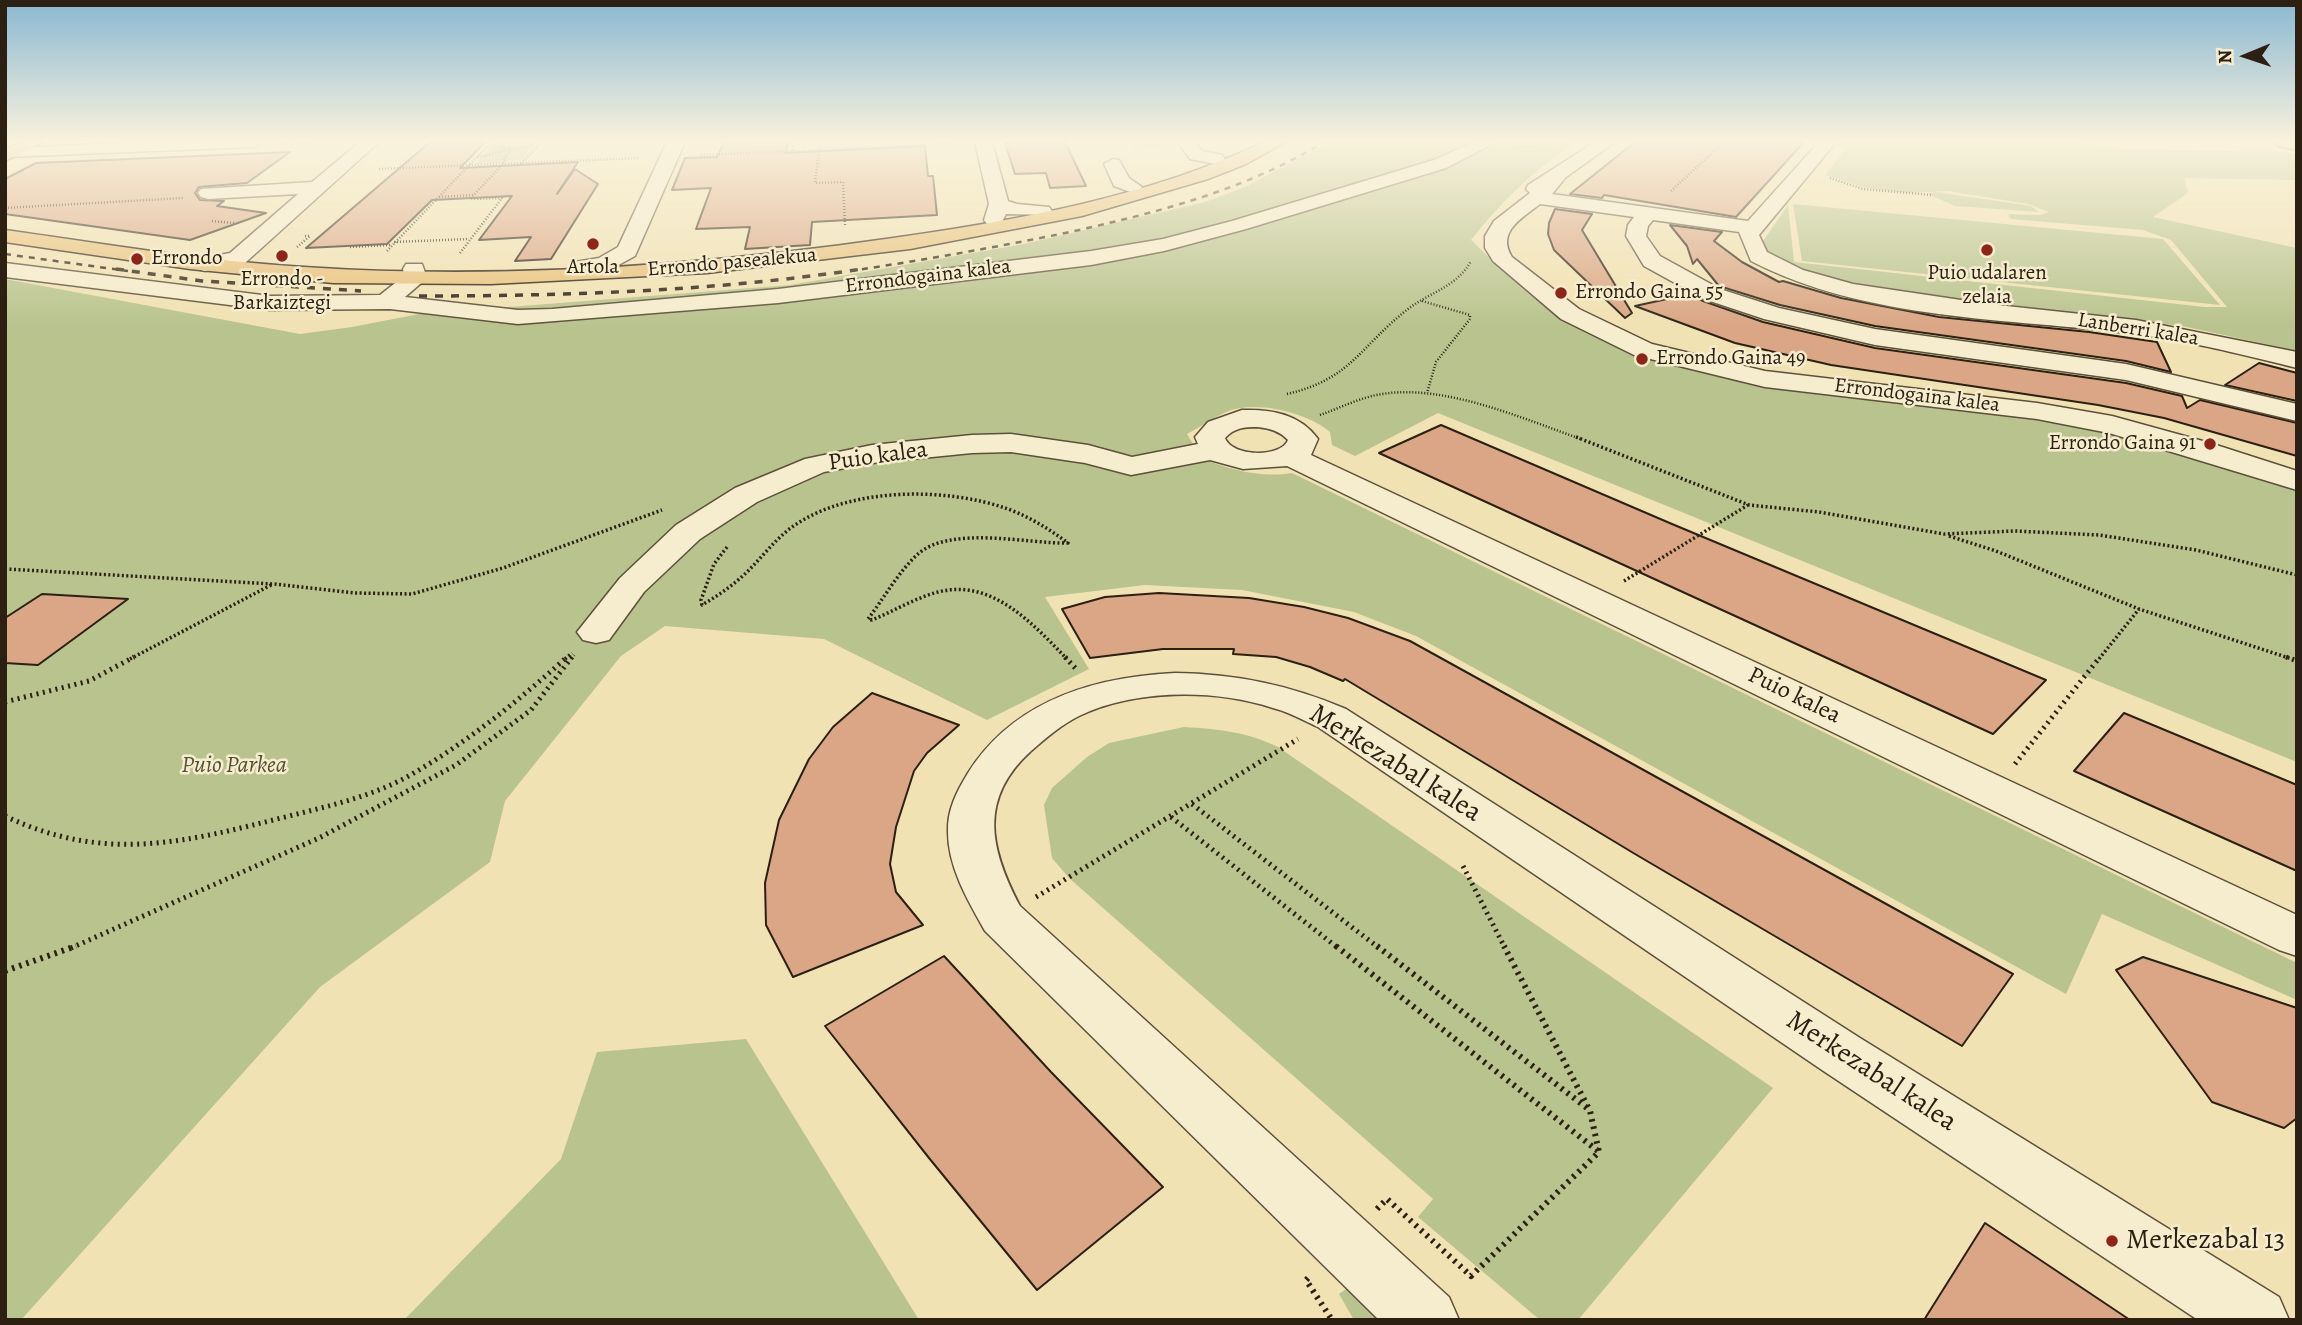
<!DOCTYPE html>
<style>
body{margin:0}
#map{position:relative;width:2302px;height:1325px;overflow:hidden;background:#f1e2b3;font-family:Alegreya,serif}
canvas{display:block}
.frame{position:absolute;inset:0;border:7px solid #2b2012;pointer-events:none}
.north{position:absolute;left:2211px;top:21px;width:70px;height:70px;-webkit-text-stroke:5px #f6ecce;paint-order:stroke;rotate:268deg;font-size:19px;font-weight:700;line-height:28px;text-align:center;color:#2b2012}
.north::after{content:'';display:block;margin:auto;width:24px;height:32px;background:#2b2012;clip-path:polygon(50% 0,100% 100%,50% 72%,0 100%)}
</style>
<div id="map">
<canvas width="2302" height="1325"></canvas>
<div class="frame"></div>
<div class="north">N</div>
</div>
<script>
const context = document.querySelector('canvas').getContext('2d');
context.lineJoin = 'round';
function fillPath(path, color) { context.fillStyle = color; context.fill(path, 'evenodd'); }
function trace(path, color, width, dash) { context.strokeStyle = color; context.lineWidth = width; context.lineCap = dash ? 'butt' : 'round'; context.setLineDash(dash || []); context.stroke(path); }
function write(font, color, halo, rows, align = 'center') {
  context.font = font + ' Alegreya,serif'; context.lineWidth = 5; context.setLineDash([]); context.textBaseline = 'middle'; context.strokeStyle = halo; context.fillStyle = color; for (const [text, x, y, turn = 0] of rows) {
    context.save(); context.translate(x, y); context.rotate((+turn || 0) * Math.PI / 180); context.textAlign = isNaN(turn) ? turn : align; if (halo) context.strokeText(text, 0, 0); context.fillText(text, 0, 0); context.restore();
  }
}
const green = new Path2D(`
 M495,142H537L520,160L474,165Z
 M1331,142H1576C1533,171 1503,200 1471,240C1502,270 1534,302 1571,324C1596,340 1625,349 1652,358L2101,429L2297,490V762L1438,413L1355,456L1332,445L1330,432C1308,413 1255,399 1226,412C1213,418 1200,427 1187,434L1202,459C1233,470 1259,478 1292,473L2297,963V1000L2102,914L2066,994L1416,636L1354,612L1242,590L1145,585L1045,597L1089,669L987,720L824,639L665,626L621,656L505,801L490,862L320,987L21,1320H5V279L300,334L352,327L419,314L790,285L1024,244L1205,202L1245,187Z
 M1838,142H2077L2124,149L2283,152L2297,155V180L2184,178L2188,193L2153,217L2297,248V351L2182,326L1865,287L1810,273L1774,257L1764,249L1763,241L1788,205L1794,262L2205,307H2227L2171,240L2143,230L2011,219L2008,214L2040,215L2049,212L2028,204L1948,191L1908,193L1867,188L1825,175L1846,148L1836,144Z
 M1936,192L2031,206L2039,212L1955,206L1928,194Z
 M1793,204L2163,239L2220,305L1802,261Z
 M1184,727C1218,729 1247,732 1278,747L1773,1088L1578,1320H1540L1418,1217L1433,1199L1069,878L1052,858L1044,805L1052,788L1087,757L1109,743Z
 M746,1039L919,1320H404L561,1159L597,1052Z
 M1356,1282L1393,1320H1354L1339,1294Z`);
const building = new Path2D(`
 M430,142H485L460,168L578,162L557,194L575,169L598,184L551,259L515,261L531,237L479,240L512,196L432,200L387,244L306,248Z
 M724,142H789L785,153L925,146L928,176H933L937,215L812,222L810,245L745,249L750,227L696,229L711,188L672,190L685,158L717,157Z
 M1030,142H1065L1086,186L1050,188L1046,173L1015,174L1005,143Z
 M1635,142H1804L1736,217L1604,195L1602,198L1570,194Z
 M290,152L247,183L199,187L195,193L200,200L224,201L217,206L266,213L190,240L5,214V179L36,163Z
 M1555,209L1592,214L1582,230L1632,313L1625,318L1554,250L1548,234L1549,223Z
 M1670,225L1722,232L1714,241L1742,262L1779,282L1783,281L1841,298L1939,317L2089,332L2157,342L2171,372L2126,361L1875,326L1780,305L1719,286L1697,259L1693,264L1687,246Z
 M1690,294L1703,301L1763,322L1875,348L2126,383L2182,396L2187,408L2200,400L2297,423V456L2164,418L2098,405L1831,365L1735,343L1635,306Z
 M2259,363L2297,373V401L2225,385Z
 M1441,425L1672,524L2046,680L1993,734L1379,453Z
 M1159,593L1249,598L1304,607L1348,618L1410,641L2013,974L1962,1046L1635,854L1345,679L1343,681L1310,667L1276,657L1233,654L1234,649H1163L1090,658L1062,609L1105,597Z
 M42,594L128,599L38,665L5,663V618Z
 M872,693L959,725L927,753L914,771L896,827L890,864L896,892L923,925L793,977L766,925L765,883L779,820L809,759L833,727Z
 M2124,713L2297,785V871L2074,771Z
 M944,956L1051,1072L1163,1187L1037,1290L929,1158L825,1026Z
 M2143,957L2297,1008V1118L2284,1128L2212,1102L2116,970Z
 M1985,1223L2130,1320H1924Z`);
const pathFar3 = new Path2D(`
 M281,144L328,142
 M396,145L412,142
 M489,145L510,149L476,158Z
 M489,145L492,142
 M1132,146L1161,145
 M1512,148L1553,144
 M793,151L819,150L822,142
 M701,155L793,151L794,142
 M521,163L537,147
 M379,169L639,158
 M1830,178L1863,189L1932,195
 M1671,191L1724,142
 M439,197L474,195
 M5,208L183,198
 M212,221L234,223
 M845,225L843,182L815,183L819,150L958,143
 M394,242L469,239
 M297,247L310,236H304
 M350,247L390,245
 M387,251L476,158
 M460,253L502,198L470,199L502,165L510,149L537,146L541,142
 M1422,301L1470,315V319L1436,362L1427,393
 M1287,394C1352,379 1360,346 1408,309C1430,292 1457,287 1471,261
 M1320,415C1340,408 1361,397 1382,394C1445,384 1521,418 1581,439`);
const pathFar2 = new Path2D(`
 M1576,437L1749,505L1819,512L1944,534L2015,531L2099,535L2196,550L2297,575
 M1949,536L1996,551L2139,609L2292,659
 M727,547L714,564L701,600L702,605C719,595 735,584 749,570C764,555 777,537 795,525C851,487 946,487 1008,509C1030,517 1049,529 1068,543C1028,544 951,525 918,554C899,571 884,598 868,619L872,620C894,611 915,598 938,592C992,578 1033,624 1067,659
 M5,569L274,584L355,593L412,594L503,568L662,510
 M1624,581L1748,505
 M130,659L273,584
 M565,659L572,653
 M571,659L574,655
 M2099,659L2139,609`);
const pathFar1 = new Path2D(`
 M1065,657L1077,670
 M2286,657L2297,661
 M5,702L89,681L134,657
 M2015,764L2100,657
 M1192,804L1379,948
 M5,816C106,864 186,842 289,816C329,806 369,797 405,778C464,745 517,702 567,657
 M1171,817L1338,948
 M1463,866L1505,948
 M1036,897L1298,739
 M71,948L319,838L456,765L531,710L572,657`);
const path = new Path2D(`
 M1336,946L1598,1151
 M1377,946L1587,1108
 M5,971L76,946
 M1377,1209L1387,1199L1471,1276L1599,1152L1590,1111L1504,946
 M1308,1278L1306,1280L1332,1320`);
const minor = new Path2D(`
 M145,142H264L255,147L5,157V149L11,148Z
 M360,142H379L245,263L205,271L197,269L194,264L197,259L230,253L298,194L208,199L201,197L198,193L201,189L312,182Z
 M667,142H685L635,256L613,268L583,274L575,272L572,267L575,262L599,258L618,247Z
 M975,142H992L1008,201L1017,204L1049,207L1052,211L1049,215L1006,214L1001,224H987L984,220L989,204Z
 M1178,142H1195L1202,151L1222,155L1225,159L1216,164L1190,159Z
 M1474,142H1496L1446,168L1246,229L1164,251L1091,265L778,303L518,324L390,309L270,310L5,277V263L270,296L380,295L404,276L403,269L406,264H422L427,278L405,297L518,310L552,309L778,289L1091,251L1163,239L1232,221L1434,160Z
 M1595,142H1615L1566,177L1552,194L1748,221L1819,142H1836L1759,235L1767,252L1803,270L1853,284L1988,304L2136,320L2297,352V368C2244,355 2190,341 2135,334C2008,318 1867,321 1751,261L1739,232L1653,220L1648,226L1646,236L1660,256L1720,289L1779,308L1875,329L2126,364L2297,404V421L2126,380L1875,345L1764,319L1704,299L1644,266L1626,236L1628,225L1634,217L1540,204C1522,218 1496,232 1512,257L1579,309L1652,344L1765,371L2037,403L2112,416L2210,443L2297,471V490L2109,433L2037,419L1765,387L1634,355L1561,319L1493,261L1485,248V236L1494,221L1530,193L1526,189L1528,185Z
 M1113,159L1119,160L1129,178L1142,187L1140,191L1133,193L1114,186L1104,164Z
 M1242,410C1272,409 1300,414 1318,439L1311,455L2297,915V956L2279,950L1287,466L1243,469L1210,460L1131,475L1085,463L1011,452L972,453L872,463L824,472L757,502L700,539L644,592L609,640L596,643L583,640L577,632L620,578L676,525L735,488L805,459L872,445L972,435L1011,434L1088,445L1132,457L1198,444L1195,437L1208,422ZM1257,427C1269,428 1280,431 1288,440C1281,458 1232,457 1225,438C1234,428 1244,427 1257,427Z
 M1175,673C1237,674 1290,685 1346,709L1860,1038L2279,1297L2289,1320H2198L1822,1070L1318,727C1303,720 1289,712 1273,708C1214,689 1135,689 1079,716C1061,725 1046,738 1031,751C978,799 990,849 1020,906L1449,1297L1459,1320H1379L985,931C968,901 948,867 948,832C947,810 957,791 968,773C1014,700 1094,677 1175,673Z`);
const major = new Path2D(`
 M21,142H43L5,161V149Z
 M1264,142H1286L1246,164L1208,179L1082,216L910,249L707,273L491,284L333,283L190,269L5,242V230C105,244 204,261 304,267C500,280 699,266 893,238C1019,220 1148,197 1264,142Z`);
const highway = new Path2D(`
 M2275,142H2297V150L2278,146Z`);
const railFar1 = new Path2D(`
 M5,254L128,271
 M850,271C924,260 997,247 1070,232C1159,212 1245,190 1324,142`);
const rail = new Path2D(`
 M116,269L202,281L361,291
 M419,296C567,296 716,291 862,269`);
const markers = [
 [593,244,7,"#8f2418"],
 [1987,250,7,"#8f2418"],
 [282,256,7,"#8f2418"],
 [137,259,7,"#8f2418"],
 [1561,293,7,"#8f2418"],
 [1642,359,7,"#8f2418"],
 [2210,444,7,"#8f2418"],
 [2112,1241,7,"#8f2418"]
];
const farPoinames = [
 ["Errondo",151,259],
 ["Artola",593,268,"center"],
 ["Puio udalaren",1987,274,"center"],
 ["zelaia",1987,298,"center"],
 ["Errondo -",282,280,"center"],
 ["Barkaiztegi",282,304,"center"],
 ["Errondo Gaina 55",1575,293],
 ["Errondo Gaina 49",1656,359],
 ["Errondo Gaina 91",2196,444,"right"]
];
const farStreetnames = [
 ["Errondo pasealekua",732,263,-5],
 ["Errondogaina kalea",928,277,-7],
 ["Lanberri kalea",2138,330,9],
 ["Errondogaina kalea",1917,396,7]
];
const streetNames = [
 ["Puio kalea",878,457,-8],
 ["Puio kalea",1794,696,26]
];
const parkNames = [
 ["Puio Parkea",234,766]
];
const nearStreetnames = [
 ["Merkezabal kalea",1395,764,32],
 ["Merkezabal kalea",1871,1072,33]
];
const nearPoinames = [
 ["Merkezabal 13",2126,1241]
];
fillPath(green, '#b8c38e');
fillPath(building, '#daa685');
trace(building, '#2b2012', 2);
trace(minor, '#5c503a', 3);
trace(major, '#2b2012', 3);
trace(highway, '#2b2012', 3);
trace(pathFar3, '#2b2012', 2.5, [1, 2]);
trace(pathFar2, '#2b2012', 3.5, [2, 2.5]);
trace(pathFar1, '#2b2012', 5, [2, 4.5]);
trace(path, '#2b2012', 6, [2.5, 5]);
fillPath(minor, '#f6ecce');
fillPath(major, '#e8c17a');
fillPath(highway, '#e8c17a');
trace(railFar1, '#2b2012', 2.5, [6, 6]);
trace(rail, '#2b2012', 3.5, [8, 8]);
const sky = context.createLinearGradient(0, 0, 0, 327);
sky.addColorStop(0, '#89b8d2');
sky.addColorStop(0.43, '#f9f2dd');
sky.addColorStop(1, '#f9f2dd00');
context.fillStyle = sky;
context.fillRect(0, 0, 2302, 327);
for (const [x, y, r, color] of markers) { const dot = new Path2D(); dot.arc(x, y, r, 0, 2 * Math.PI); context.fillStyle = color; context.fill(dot); trace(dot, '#f6ecce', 2.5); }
write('21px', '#2b2012', '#f6ecce', farPoinames, 'left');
write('21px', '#2b2012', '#f6ecce', farStreetnames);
write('24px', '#2b2012', '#f6ecce', streetNames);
write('italic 24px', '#555137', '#f6ecce', parkNames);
write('28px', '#2b2012', '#f6ecce', nearStreetnames);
write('28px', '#2b2012', '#f6ecce', nearPoinames, 'left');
</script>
